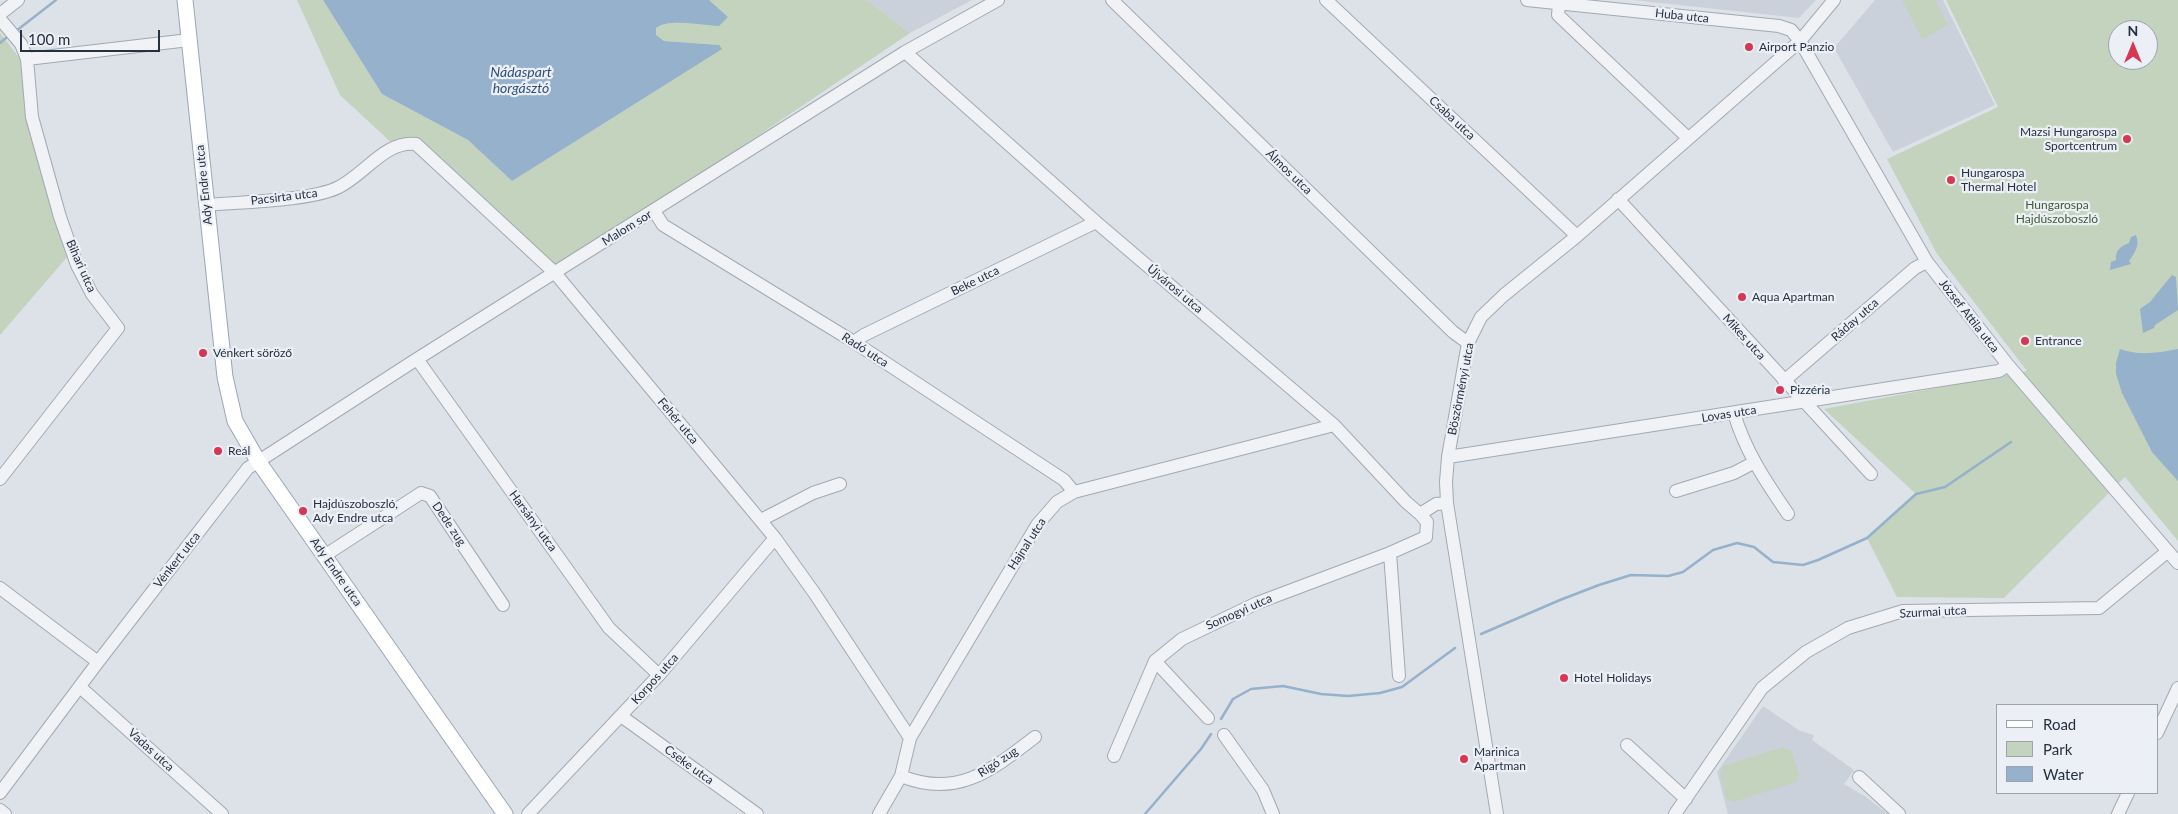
<!DOCTYPE html>
<meta charset="utf-8">
<style>
body{margin:0}
#map{position:relative;width:2178px;height:814px;overflow:hidden;background:#dde2e8;font-family:Lato,sans-serif}
canvas{display:block}
.legend{position:absolute;left:1996px;top:704px;width:162px;height:90px;box-sizing:border-box;background:#ecf0f6;border:1px solid #9ca3ad;margin:0;padding:6px 9px;list-style:none;font-size:15px;color:#253040}
.legend li{display:flex;align-items:center;gap:10px;height:25px}
.legend b{width:25px;border:1px solid #9ca3ad}
.north{position:absolute;left:2108px;top:20px;width:50px;height:50px;box-sizing:border-box;background:#ecf0f6;border:1px solid #9ca3ad;border-radius:50%;rotate:0deg;font-size:14px;font-weight:700;line-height:20px;text-align:center;color:#253040}
.north::after{content:'';display:block;margin:auto;width:18px;height:22px;background:#d83754;clip-path:polygon(50% 0,100% 100%,50% 72%,0 100%)}
.scale{position:absolute;left:20px;top:30px;width:140px;height:22px;box-sizing:border-box;border:2px solid #253040;border-top:0;padding-left:6px;font-size:15px;line-height:18px;white-space:nowrap;color:#253040;-webkit-text-stroke:4px #ecf0f6;paint-order:stroke}
</style>
<div id="map">
<canvas width="2178" height="814"></canvas>
<ul class="legend">
<li><b style="height:6px;background:#fff"></b>Road</li>
<li><b style="height:14px;background:#c3d3bd"></b>Park</li>
<li><b style="height:14px;background:#95b1cb"></b>Water</li>
</ul>
<div class="north">N</div>
<div class="scale">100 m</div>
</div>
<script>
const context = document.querySelector('canvas').getContext('2d');
context.lineJoin = 'round';
function fillPath(path, color) { context.fillStyle = color; context.fill(path, 'evenodd'); }
function trace(path, color, width, dash) { context.strokeStyle = color; context.lineWidth = width; context.lineCap = dash ? 'butt' : 'round'; context.setLineDash(dash || []); context.stroke(path); }
function write(font, color, halo, rows, align = 'center') {
  context.font = font + ' Lato,sans-serif'; context.lineWidth = 4.5; context.setLineDash([]); context.textBaseline = 'middle'; context.strokeStyle = halo; context.fillStyle = color; for (const [text, x, y, turn = 0] of rows) {
    context.save(); context.translate(x, y); context.rotate((+turn || 0) * Math.PI / 180); context.textAlign = isNaN(turn) ? turn : align; if (halo) context.strokeText(text, 0, 0); context.fillText(text, 0, 0); context.restore();
  }
}
const built = new Path2D(`
 M867,0H972L910,33Z
 M1633,0H1816L1799,18Z
 M1875,0H1943L1995,105L1893,152L1834,48Z
 M1763,706L1800,731L1814,735L1812,740L1854,770L1844,784L1866,797L1888,814H1728L1717,772Z`);
const green = new Path2D(`
 M297,0H323L382,94L468,140L512,181L719,45L664,41L656,36V28L661,24L728,17L709,0H867L910,33L555,273L417,144L395,146L340,95Z
 M1902,0H1935L1948,25L1922,39Z
 M1946,0H2178V541L2125,477L2004,598L1897,597L1867,538L1916,494L1824,409L2027,371L1937,254L1887,159L1998,107ZM2118,30H2148V60H2118Z
 M0,33L21,60L68,256L0,335Z
 M1783,747L1792,752L1799,775L1797,782L1733,802L1726,798L1720,774L1723,766Z`);
const water = new Path2D(`
 M323,0H709L728,17L719,26C703,25 668,18 656,28V35L664,41L719,45L722,49L512,181L468,140L382,94Z
 M2136,235C2140,246 2135,252 2129,261L2131,264L2110,270L2111,262L2116,260C2115,250 2121,246 2129,243L2131,237Z
 M2172,275L2176,277L2178,310L2155,325L2154,328L2143,333L2140,309L2150,302Z
 M2120,349C2140,356 2158,353 2178,349V481L2152,452L2122,393L2116,374V363Z`);
const stream = new Path2D(`
 M16,31L56,0
 M0,43L6,38
 M1481,634L1560,600L1599,585L1631,575L1668,576L1683,572L1713,550L1737,543L1754,547L1773,562L1803,565L1818,560L1867,538L1916,494L1945,487L2011,442
 M1221,719L1233,699L1251,689L1283,686L1321,694L1348,696L1380,693L1402,687L1455,648
 M1145,814L1201,749L1211,734`);
const minor = new Path2D(`
 M1112,0L1453,332L1468,343
 M1326,0L1577,236
 M1527,0L1779,26L1791,30L1800,41L1927,262L2008,365L2178,563
 M1559,4L1558,15L1688,138
 M0,14L18,0
 M0,19L21,44L27,59L32,117L60,217L77,265L92,294L118,328L0,479
 M905,52L1096,222L1334,425L1406,502L1420,514L1427,522L1426,537L1390,553L1257,603L1182,639L1155,661L1114,756
 M27,59L189,40
 M1618,199L1871,474
 M207,205C239,202 312,201 339,187C365,174 386,140 416,144L555,273L775,538L815,594L910,738
 M654,211L663,225L854,342L1064,480L1074,492
 M854,342L864,335L1096,222
 M417,359L609,628L659,675
 M1784,381L1915,268L1927,262
 M1734,413C1745,451 1766,482 1788,514
 M1448,457L1999,371L2008,365
 M1676,491L1734,473L1753,463
 M1420,514L1436,504L1447,503
 M761,520L813,493L840,484
 M1390,553L1399,676
 M324,556L421,493L430,496L503,605
 M0,588L98,662
 M1155,661L1208,718
 M80,687L222,814
 M621,716L757,814
 M2157,733L2178,688
 M1224,735L1263,790L1273,814
 M1627,745L1686,799
 M901,776C957,799 992,770 1035,737
 M1859,777L1899,814
 M0,793L98,662L248,468L417,359L905,52L998,0
 M0,810L5,814
 M528,814L659,675L775,538
 M879,814L901,776L910,738L1037,525L1057,502L1074,492L1334,425
 M1497,814L1447,503L1446,482L1448,457L1468,343L1481,317L1504,295L1577,236L1800,41L1834,0
 M1675,814L1762,688L1806,652L1848,628L1903,611L2099,608L2168,551
 M2118,814L2128,793`);
const major = new Path2D(`
 M185,0L225,377L235,421L258,461L505,814`);
const markers = [
 [1749,47,5,"#d83754"],
 [2127,139,5,"#d83754"],
 [1951,180,5,"#d83754"],
 [1742,297,5,"#d83754"],
 [2025,341,5,"#d83754"],
 [203,353,5,"#d83754"],
 [1780,390,5,"#d83754"],
 [218,451,5,"#d83754"],
 [303,511,5,"#d83754"],
 [1564,678,5,"#d83754"],
 [1464,759,5,"#d83754"]
];
const streetNames = [
 ["Huba utca",1682,16,6],
 ["Csaba utca",1452,118,43],
 ["Álmos utca",1289,172,44],
 ["Ady Endre utca",204,185,-96],
 ["Pacsirta utca",284,197,-7],
 ["Malom sor",627,228,-32],
 ["Bihari utca",81,266,66],
 ["Beke utca",975,281,-26],
 ["Újvárosi utca",1175,289,40],
 ["József Attila utca",1969,316,52],
 ["Ráday utca",1855,320,-41],
 ["Mikes utca",1744,337,48],
 ["Radó utca",865,350,33],
 ["Böszörményi utca",1461,389,-79],
 ["Lovas utca",1729,414,-9],
 ["Fehér utca",678,421,50],
 ["Harsányi utca",533,521,54],
 ["Dede zug",449,524,56],
 ["Hajnal utca",1027,544,-57],
 ["Vénkert utca",177,560,-52],
 ["Ady Endre utca",336,572,55],
 ["Somogyi utca",1239,612,-24],
 ["Szurmai utca",1933,612,-3],
 ["Korpos utca",655,679,-48],
 ["Vadas utca",151,750,42],
 ["Rigó zug",998,762,-33],
 ["Cseke utca",689,765,36]
];
const poiNames = [
 ["Airport Panzio",1759,47],
 ["Mazsi Hungarospa",2117,132,"right"],
 ["Sportcentrum",2117,146,"right"],
 ["Hungarospa",1961,173],
 ["Thermal Hotel",1961,187],
 ["Aqua Apartman",1752,297],
 ["Entrance",2035,341],
 ["Vénkert söröző",213,353],
 ["Pizzéria",1790,390],
 ["Reál",228,451],
 ["Hajdúszoboszló,",313,504],
 ["Ady Endre utca",313,518],
 ["Hotel Holidays",1574,678],
 ["Marinica",1474,752],
 ["Apartman",1474,766]
];
const parkNames = [
 ["Hungarospa",2057,205],
 ["Hajdúszoboszló",2057,219]
];
const waterNames = [
 ["Nádaspart",521,72],
 ["horgásztó",521,88]
];
fillPath(built, '#cbd1da');
fillPath(green, '#c3d3bd');
fillPath(water, '#95b1cb');
trace(stream, '#95b1cb', 2.5);
trace(minor, '#a2a9b2', 14);
trace(major, '#9ba6b5', 17);
trace(minor, '#f0f2f6', 12);
trace(major, '#fff', 15);
for (const [x, y, r, color] of markers) { const dot = new Path2D(); dot.arc(x, y, r, 0, 2 * Math.PI); context.fillStyle = color; context.fill(dot); trace(dot, '#ecf0f6', 2); }
write('12px', '#253040', '#ecf0f6', streetNames);
write('12px', '#253040', '#ecf0f6', poiNames, 'left');
write('12px', '#3b5c32', '#ecf0f6', parkNames);
write('italic 14px', '#2d5076', '#ecf0f6', waterNames);
</script>
